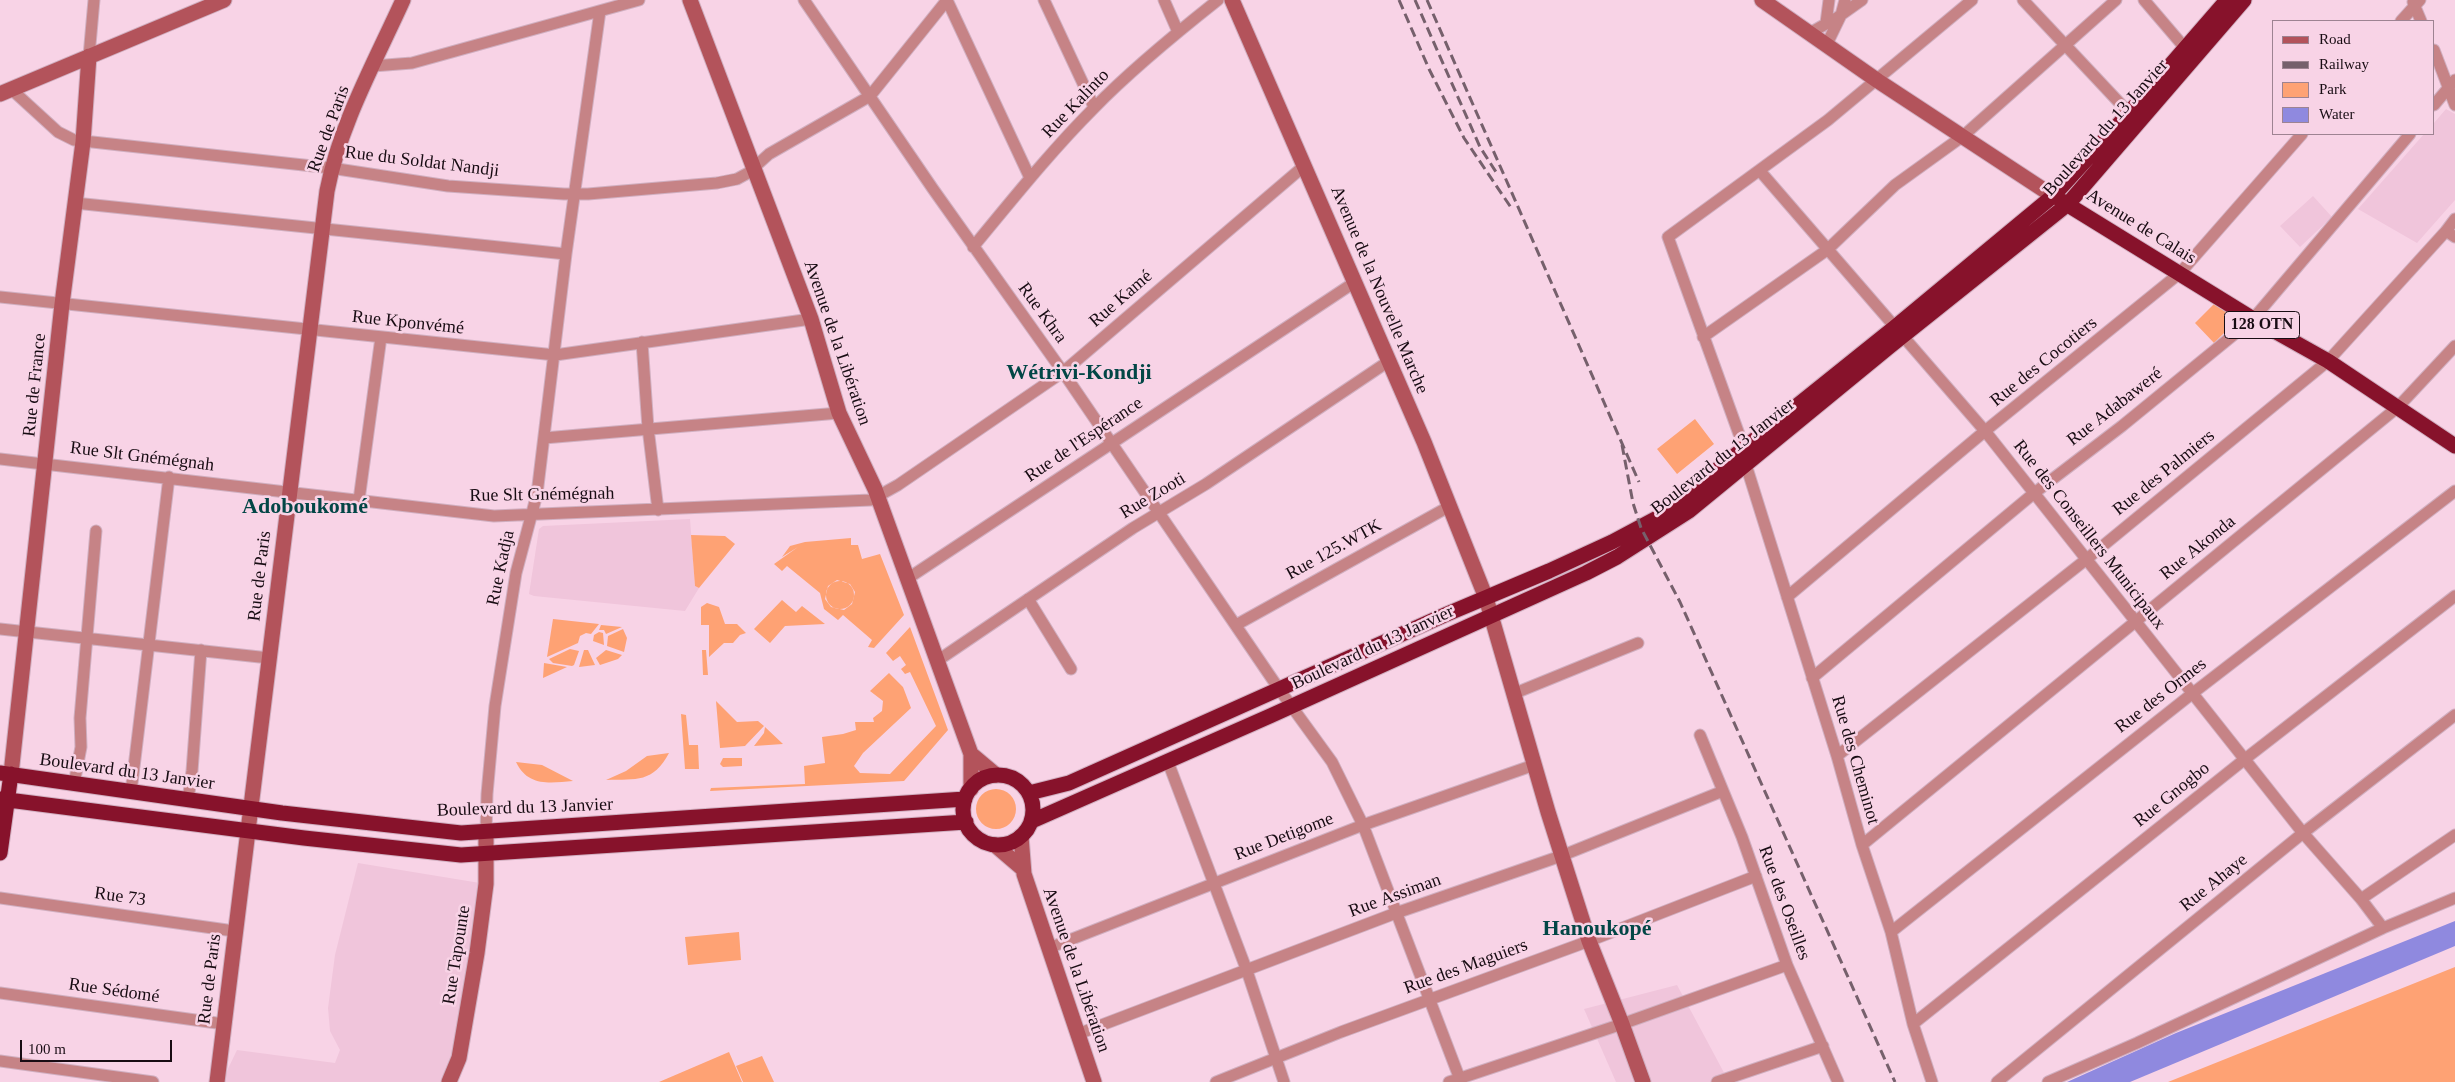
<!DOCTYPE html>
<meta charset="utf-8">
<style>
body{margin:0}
#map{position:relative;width:2455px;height:1082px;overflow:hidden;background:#f8d3e6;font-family:Georgia,serif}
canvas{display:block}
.legend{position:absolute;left:2272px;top:20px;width:162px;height:115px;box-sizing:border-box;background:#f8d3e6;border:1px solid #9e8392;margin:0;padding:6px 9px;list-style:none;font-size:15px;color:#180c13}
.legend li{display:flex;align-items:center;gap:10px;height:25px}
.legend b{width:25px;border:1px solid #9e8392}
.scale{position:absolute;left:20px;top:1040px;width:152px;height:22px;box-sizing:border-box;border:2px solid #180c13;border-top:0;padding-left:6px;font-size:15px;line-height:18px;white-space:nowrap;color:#180c13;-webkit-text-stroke:4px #f8d3e6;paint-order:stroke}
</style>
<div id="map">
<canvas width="2455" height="1082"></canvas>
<ul class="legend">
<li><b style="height:6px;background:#b3535b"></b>Road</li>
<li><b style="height:6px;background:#76606c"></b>Railway</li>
<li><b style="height:14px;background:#fea274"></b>Park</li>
<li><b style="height:14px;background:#8f89df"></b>Water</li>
</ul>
<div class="scale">100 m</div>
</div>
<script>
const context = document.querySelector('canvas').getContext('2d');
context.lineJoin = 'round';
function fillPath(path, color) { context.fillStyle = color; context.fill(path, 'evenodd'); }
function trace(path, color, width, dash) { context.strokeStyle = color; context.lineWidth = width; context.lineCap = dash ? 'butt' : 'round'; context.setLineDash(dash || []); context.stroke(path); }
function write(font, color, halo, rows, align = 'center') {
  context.font = font + ' Georgia,serif'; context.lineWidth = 5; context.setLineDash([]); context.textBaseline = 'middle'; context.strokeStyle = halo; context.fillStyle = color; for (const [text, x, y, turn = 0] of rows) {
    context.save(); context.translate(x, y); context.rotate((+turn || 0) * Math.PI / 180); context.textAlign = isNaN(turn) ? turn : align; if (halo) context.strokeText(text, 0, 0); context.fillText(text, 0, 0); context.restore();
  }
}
const built = new Path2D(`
 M2446,109L2455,114V200L2417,243L2358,209L2424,134H2434V123Z
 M2313,196L2332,217L2300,247L2280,226Z
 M690,519L695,586L699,588L685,611L534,596L529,594L539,529L543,526Z
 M358,863L480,883L455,1058L443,1082H225V1075L237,1050L335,1063L340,1050L330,1031L328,1008L335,955Z
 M1677,985L1729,1082H1616L1584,1009Z`);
const green = new Path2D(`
 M2216,302L2236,321L2214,343L2195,323Z
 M1695,419L1714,444L1677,474L1657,449Z
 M691,535L725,536L735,544L699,588L695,586Z
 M851,538V545H858L862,559L880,554L904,615L874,648L868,647L872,640L843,615L838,620L824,609L820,593L787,566L782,571L774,564L798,547L782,557L790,546L805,542ZM837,580L850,584L855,592L852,604L844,610L831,607L825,599L828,586Z
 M826 595a14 14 0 1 1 28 0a14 14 0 1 1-28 0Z
 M782,600L796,612L802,606L825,624L785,626L770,643L754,629Z
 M707,603L719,607L725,624H737L746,633L740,635L733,643H724L709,657V625H701V607Z
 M553,619L599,624L591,634L586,633L580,636L578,643L547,657Z
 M601,625L622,627L606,634L604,630H599Z
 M910,627L948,730L904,781L710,791L711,788L805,784L804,766L825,763L822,737L843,734L856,730L855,722H874L873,718L882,711L883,701L870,691L889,673L903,687L911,708L863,753L854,766L860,773L890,774L936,726L910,672L905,674L901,669L906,665L900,656L893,661L886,653Z
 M623,629L627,638L624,652L607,646L608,636Z
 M599,632L603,633L604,645L593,641L594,635Z
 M570,649L579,651L574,665L572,666L553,663L549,659Z
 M584,650H588L595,665L579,667Z
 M606,650L622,655L618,659L600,665L596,658Z
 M702,650H706L708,675H703Z
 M544,663L567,667L543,678Z
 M716,701L737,722L758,721L764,726L745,746L720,748Z
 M681,714L686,715L689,745H698L699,769H685Z
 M765,727L783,744L754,746L764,733Z
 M669,753C653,783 637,779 606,780L626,771L647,756Z
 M723,758H742V766L723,767L720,764Z
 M516,762L542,765L573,781C550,783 528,787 516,762Z
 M976 809a20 20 0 1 1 40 0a20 20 0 1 1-40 0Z
 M739,932L741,960L688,965L685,937Z
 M2455,967V1082H2168Z
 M729,1052L742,1082H659Z
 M762,1056L774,1082H743L736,1066Z`);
const water = new Path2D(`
 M2455,921V946L2130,1082H2067L2176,1033Z`);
const street = new Path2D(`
 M804,0L933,189L1063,372L1279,689L1332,762L1363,825L1461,1082
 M947,0L1030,178
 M1044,0L1094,107
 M1164,0L1178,32
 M2023,0L2129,113
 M2144,0L2185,48
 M2413,2L2421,21
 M2401,21L2420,0
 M1826,23L1829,0
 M1810,33L1838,17L1862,0
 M1826,46L1841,15L1845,0
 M2434,50L2455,105
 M89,56L94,0
 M373,66L412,63L639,0
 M11,89L58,132L74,140L331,168L448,186L564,194H588L717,183L737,179L748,173L769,154L870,96L947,0
 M2434,105L2455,80
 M1760,171L1985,431L2303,833L2361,899L2383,928
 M75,203L566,254
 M2455,219L2446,231L2455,237
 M973,247C1012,200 1051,151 1094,108C1132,69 1175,34 1218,0
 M0,297L555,355L811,319
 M1703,337L1827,250L1895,185L1963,136L2116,0
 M642,342L648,428L658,510
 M544,438L839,413
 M0,459L494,516L871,500L898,485L1063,372L1304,166
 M359,500L381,337
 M907,579L1355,282
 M1787,597L1985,431L2180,273L2302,134
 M1028,599L1071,669
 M1236,625L1450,506
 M0,629L269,658
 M937,661L1133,528L1206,484L1389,361
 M1812,678L2033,494L2122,426L2253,319L2410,134
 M1513,694L1638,643
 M1700,735L1742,837L1787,965L1838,1082
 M1837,756L2088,558L2328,361L2446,231
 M1168,762L1247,971L1284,1082
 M74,784L81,747L80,718L96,531
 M131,792L169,477
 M188,800L192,771L201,650
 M486,832L487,794L495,706L516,573L537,494L566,254L600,11
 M1862,845L2398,407L2455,346
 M0,898L234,931
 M2361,899L2455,835
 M1891,932L2193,693L2455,491
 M1049,948L1363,825L1534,765
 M0,993L224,1024
 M1913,1024L2245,759L2455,596
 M1078,1034L1396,913L1561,856L1723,791
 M0,1061L153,1082
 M1216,1082L1341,1032L1589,941L1756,876
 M1449,1082L1622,1024L1787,965
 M1717,1082L1823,1046
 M1932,1082L1913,1024L1891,932L1862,845L1837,756L1746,465L1744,448L1668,237L1828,120L1972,0
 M1997,1082L2303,833L2455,715
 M2048,1082L2137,1043L2383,928L2455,898`);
const secondary = new Path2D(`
 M690,0L811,319L839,413L875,489L971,754V789
 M1232,0L1424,442L1486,598L1548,812L1589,941L1622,1024L1643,1082
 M1762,0L1878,81L2053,196
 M0,94L224,0
 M971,754L996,775
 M11,774L62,304L83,142L89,56
 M1021,836L1024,874L1094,1082
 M995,845L1023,869
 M217,1082L327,191C340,124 375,62 403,0
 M449,1082L459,1058L477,953L486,884V832`);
const highway = new Path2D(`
 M2060,200L2253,319L2328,361L2455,446
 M0,773L282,813L461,833L965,799
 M963 810a35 35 0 1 1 70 0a35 35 0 1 1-70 0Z
 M1029,793L1069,783L1447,614L1549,571L1612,542L1657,518L1895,327L2053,196L2129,113L2227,0
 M0,799L304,838L461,855L966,822
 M1032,821L1270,716L1586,573L1617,557L1689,511L1889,347L2068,204L2244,0
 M0,853L11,774`);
const rail = new Path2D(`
 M1399,0L1429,69L1464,138L1512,209
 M1415,0L1480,147L1496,172
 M1427,0L1639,482
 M1622,445L1633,503L1641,528L1680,602L1895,1082`);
const shields = [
 [2262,325,75]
];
const shieldNames = [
 ["128 OTN",2262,325]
];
const streetNames = [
 ["Rue Kalinto",1076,104,-46],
 ["Boulevard du 13 Janvier",2106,128,-48],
 ["Rue de Paris",329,129,-70],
 ["Rue du Soldat Nandji",422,162,7],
 ["Avenue de Calais",2141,227,32],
 ["Avenue de la Nouvelle Marche",1379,290,67],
 ["Rue Kamé",1121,299,-41],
 ["Rue Khra",1042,313,54],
 ["Rue Kponvémé",408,323,6],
 ["Avenue de la Libération",837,343,71],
 ["Rue des Cocotiers",2044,362,-39],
 ["Rue de France",35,385,-84],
 ["Rue Adabaweré",2115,407,-38],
 ["Rue de l'Espérance",1084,440,-34],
 ["Rue Slt Gnémégnah",142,457,7],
 ["Boulevard du 13 Janvier",1723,457,-38],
 ["Rue des Palmiers",2164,473,-39],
 ["Rue Slt Gnémégnah",542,495,-1],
 ["Rue Zooti",1153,496,-31],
 ["Rue des Conseillers Municipaux",2089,535,52],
 ["Rue Akonda",2198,548,-39],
 ["Rue 125.WTK",1334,550,-29],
 ["Rue Kadja",501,568,-78],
 ["Rue de Paris",260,576,-83],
 ["Boulevard du 13 Janvier",1373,648,-25],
 ["Rue des Ormes",2161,696,-38],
 ["Rue des Cheminot",1855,760,74],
 ["Boulevard du 13 Janvier",127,772,8],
 ["Rue Gnogbo",2172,795,-39],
 ["Boulevard du 13 Janvier",525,808,-2],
 ["Rue Detigome",1284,837,-21],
 ["Rue Ahaye",2214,883,-39],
 ["Rue Assiman",1395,896,-20],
 ["Rue 73",120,897,8],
 ["Rue des Oseilles",1784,903,70],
 ["Rue Tapounte",457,955,-81],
 ["Rue des Maguiers",1466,967,-20],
 ["Avenue de la Libération",1076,970,71],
 ["Rue de Paris",210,979,-83],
 ["Rue Sédomé",114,991,8]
];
const districtNames = [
 ["Wétrivi-Kondji",1079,373],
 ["Adoboukomé",305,507],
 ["Hanoukopé",1597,929]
];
fillPath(built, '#f0c5db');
fillPath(green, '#fea274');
fillPath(water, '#8f89df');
trace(street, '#d0afc0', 13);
trace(secondary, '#d0afc0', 17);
trace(highway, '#d0afc0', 17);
trace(street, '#c68386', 11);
trace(secondary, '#b3535b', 15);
trace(highway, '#87122b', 15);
trace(rail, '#76606c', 3, [10, 5]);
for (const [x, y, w] of shields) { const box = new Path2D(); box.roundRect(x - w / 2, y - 13.5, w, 27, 4); context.fillStyle = '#f8d3e6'; context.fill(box); trace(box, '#180c13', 1); }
write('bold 16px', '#180c13', null, shieldNames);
write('18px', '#180c13', '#f8d3e6', streetNames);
write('bold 22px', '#024646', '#f8d3e6', districtNames);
</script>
